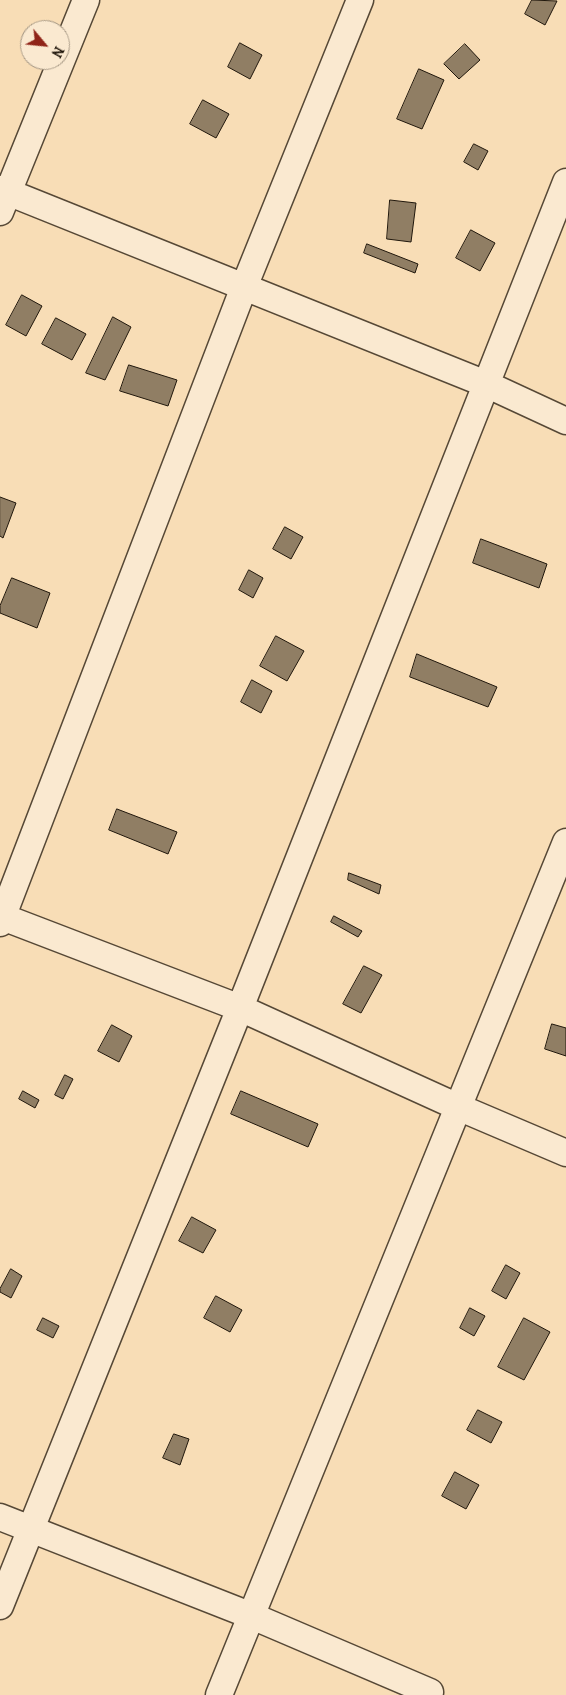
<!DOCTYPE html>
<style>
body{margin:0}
#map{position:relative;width:566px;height:1695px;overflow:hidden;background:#f8ddb6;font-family:Alegreya,serif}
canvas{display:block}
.north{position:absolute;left:20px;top:20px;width:50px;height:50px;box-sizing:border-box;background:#fae9d0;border:1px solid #a39582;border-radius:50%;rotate:118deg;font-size:14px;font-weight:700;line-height:20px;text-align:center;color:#20170c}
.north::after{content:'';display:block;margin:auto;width:18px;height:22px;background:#8f2418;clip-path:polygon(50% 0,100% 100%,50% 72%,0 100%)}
</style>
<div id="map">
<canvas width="566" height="1695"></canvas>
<div class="north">N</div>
</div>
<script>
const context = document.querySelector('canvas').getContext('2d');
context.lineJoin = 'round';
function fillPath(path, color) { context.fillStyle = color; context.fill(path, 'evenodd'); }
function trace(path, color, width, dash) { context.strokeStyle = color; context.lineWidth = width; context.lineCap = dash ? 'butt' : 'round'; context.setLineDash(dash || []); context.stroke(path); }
const building = new Path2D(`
 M532,0L557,1L545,25L525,14Z
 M240,43L262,55L250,79L228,67Z
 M465,44L480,60L459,79L444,64Z
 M419,69L444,80L422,129L397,119Z
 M203,100L229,114L216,138L190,124Z
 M474,144L488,151L478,170L464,162Z
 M390,200L416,203L411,242L387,239Z
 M471,230L495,243L480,271L456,258Z
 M367,244L418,264L415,273L364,253Z
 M22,295L42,306L26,336L6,325Z
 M113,317L131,327L105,380L86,373Z
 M56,318L86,334L72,360L42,344Z
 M129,365L177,380L168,406L120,391Z
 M0,497L16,503L3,538L0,536Z
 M285,527L303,537L291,559L273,549Z
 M481,539L547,564L539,588L473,563Z
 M249,570L263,578L253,598L239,590Z
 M12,578L50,593L37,628L0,613V606Z
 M276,636L304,651L287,681L260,666Z
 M417,654L497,687L488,707L410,677Z
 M252,680L272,691L261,713L241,702Z
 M117,809L177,832L168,854L109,830Z
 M349,873L381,885L379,894L348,880Z
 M334,916L362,931L358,937L331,922Z
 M364,966L382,975L361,1013L343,1004Z
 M552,1024L566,1028V1056L545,1049Z
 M112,1025L132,1036L119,1062L98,1051Z
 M65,1075L73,1079L63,1099L55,1095Z
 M23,1091L39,1100L35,1108L19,1099Z
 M241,1091L318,1124L308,1147L231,1114Z
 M192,1217L216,1230L203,1253L179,1241Z
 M506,1265L520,1273L506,1299L492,1291Z
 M11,1269L22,1276L11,1298L0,1292V1289Z
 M216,1296L242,1310L230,1332L204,1318Z
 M470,1308L485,1316L474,1336L460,1328Z
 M43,1318L59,1326L53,1338L37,1330Z
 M524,1318L550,1332L524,1380L498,1367Z
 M478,1410L502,1422L491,1443L467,1430Z
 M174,1434L189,1439L180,1465L163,1458Z
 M455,1472L479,1485L466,1509L442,1496Z`);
const minor = new Path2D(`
 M0,189L486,384L566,421
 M0,212L86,0
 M0,916L240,1008L458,1107L566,1153
 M0,923L244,287L360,0
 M0,1517L252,1616L430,1692
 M0,1606L240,1008L566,182
 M219,1695L566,842`);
fillPath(building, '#907e64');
trace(building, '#20170c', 1);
trace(minor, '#564836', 29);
trace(minor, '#fae9d0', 26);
</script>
